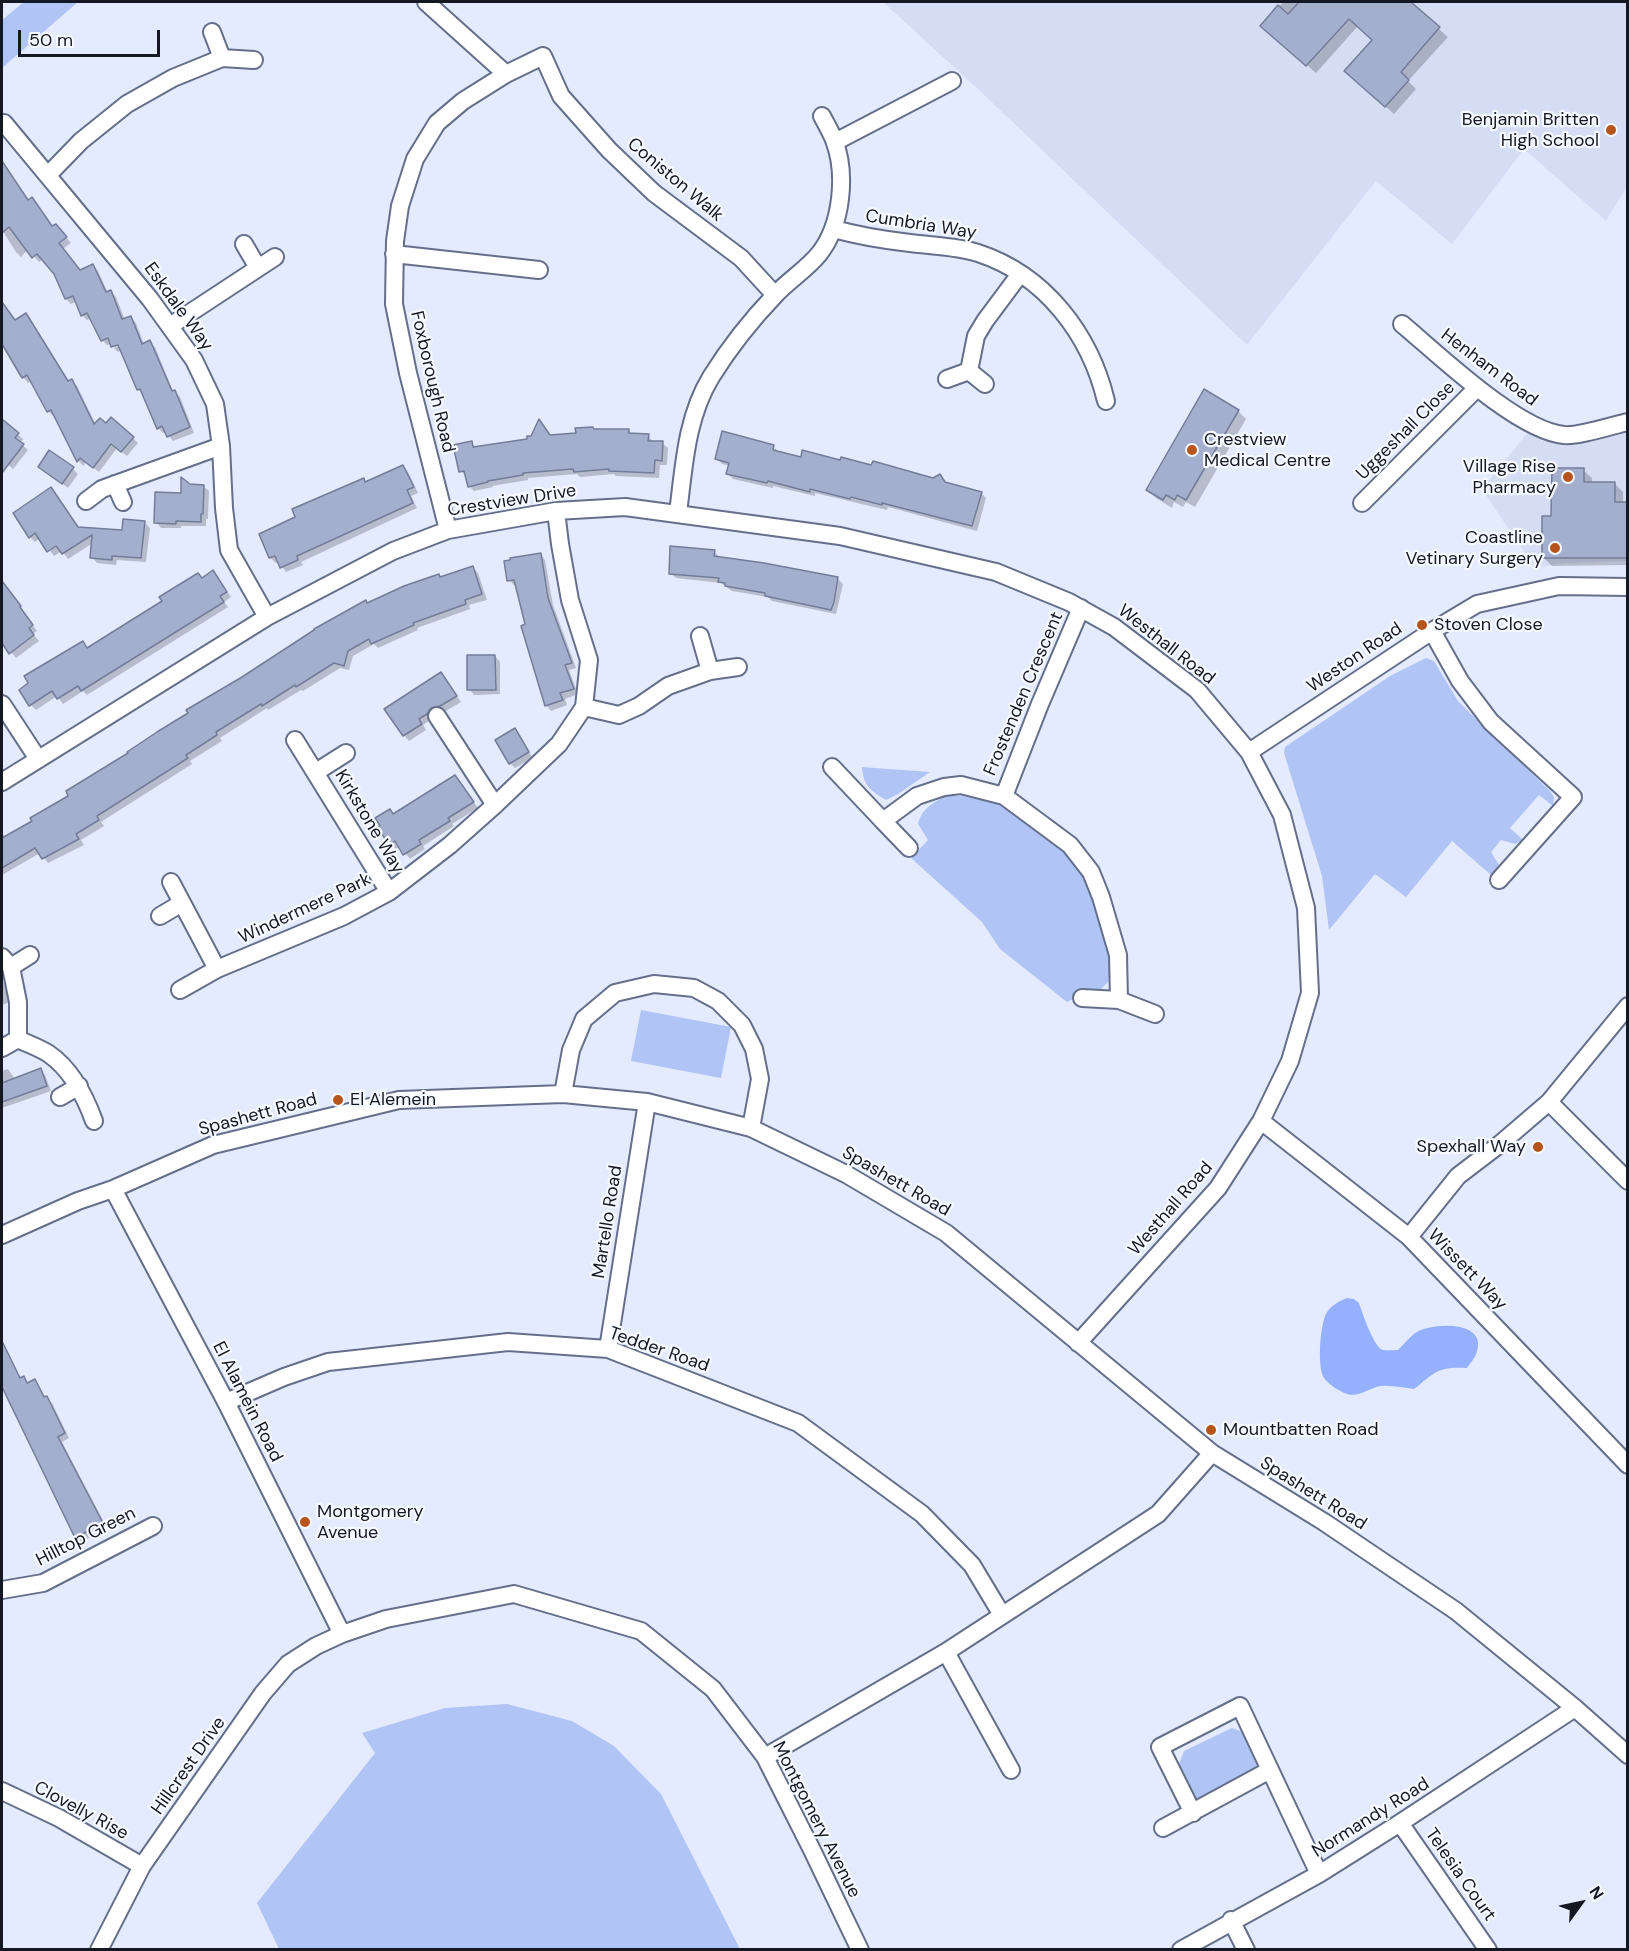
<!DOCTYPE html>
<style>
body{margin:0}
#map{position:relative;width:1629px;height:1951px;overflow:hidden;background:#e4ebfe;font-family:"DM Sans",sans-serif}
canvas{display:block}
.frame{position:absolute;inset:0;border:3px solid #141823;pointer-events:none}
.north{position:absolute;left:1551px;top:1873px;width:60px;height:60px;-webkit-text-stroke:4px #f6f9ff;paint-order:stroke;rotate:57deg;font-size:16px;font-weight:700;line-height:24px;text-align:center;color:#141823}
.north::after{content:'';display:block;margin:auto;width:21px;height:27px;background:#141823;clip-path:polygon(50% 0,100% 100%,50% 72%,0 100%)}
.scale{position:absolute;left:18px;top:30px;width:142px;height:27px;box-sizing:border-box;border:3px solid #141823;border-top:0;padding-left:8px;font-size:18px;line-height:21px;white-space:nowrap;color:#141823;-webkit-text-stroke:4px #f6f9ff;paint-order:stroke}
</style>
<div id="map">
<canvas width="1629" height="1951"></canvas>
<div class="frame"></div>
<div class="north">N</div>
<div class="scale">50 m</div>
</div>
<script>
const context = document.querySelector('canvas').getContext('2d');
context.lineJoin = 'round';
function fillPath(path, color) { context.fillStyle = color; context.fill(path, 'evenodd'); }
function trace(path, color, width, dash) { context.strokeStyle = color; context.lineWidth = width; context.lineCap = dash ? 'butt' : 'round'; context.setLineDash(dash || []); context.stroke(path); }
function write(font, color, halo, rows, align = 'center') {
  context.font = font + ' "DM Sans",sans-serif'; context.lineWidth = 4.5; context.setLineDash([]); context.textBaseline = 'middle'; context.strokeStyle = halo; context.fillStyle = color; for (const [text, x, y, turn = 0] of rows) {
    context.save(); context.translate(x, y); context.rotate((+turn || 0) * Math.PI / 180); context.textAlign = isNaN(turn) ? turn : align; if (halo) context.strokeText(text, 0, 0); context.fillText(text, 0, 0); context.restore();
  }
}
const built = new Path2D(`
 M883,2H1627V186L1606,221L1524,149L1452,244L1376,181L1247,345L980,91Z
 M1627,428V561L1563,563L1535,568L1482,489L1528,432L1542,441L1557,442Z`);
const green = new Path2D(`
 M24,2H78L2,68V20Z
 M1426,658L1434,661L1458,701L1550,791L1554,797L1553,806L1539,795L1510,828L1523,840L1515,844L1501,840L1491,852L1499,865L1491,875L1452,841L1406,897L1375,874L1329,930L1322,876L1284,753L1285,747L1390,676Z
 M862,767L930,772L898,794L886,800C871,791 863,786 862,767Z
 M946,796H962L1004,805L1058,841L1086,875L1113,966L1111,979L1100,990L1086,993L1067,1002L1000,949L982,922L911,858L928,840L918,824C922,808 933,803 946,796Z
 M641,1010L731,1027L721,1078L631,1061Z
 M507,1704L572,1721L614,1746L661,1794L740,1949H279L257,1903L375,1753L362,1733L445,1708Z
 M1232,1728L1243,1732L1259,1764L1254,1775L1204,1803L1197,1800L1179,1764L1184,1751Z`);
const water = new Path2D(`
 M1347,1298L1354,1299L1359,1303C1362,1312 1374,1348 1383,1350C1387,1351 1394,1350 1398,1350C1403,1345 1409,1338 1415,1333C1431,1322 1487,1320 1477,1351C1476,1357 1470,1363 1467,1368C1439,1366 1435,1372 1414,1389C1404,1388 1392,1385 1382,1386C1369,1387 1360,1398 1347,1394C1339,1391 1328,1384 1324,1378C1317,1367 1320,1326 1326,1314C1330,1306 1339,1301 1347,1298Z`);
const shadow = new Path2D(`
 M1283,2H1408L1448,37L1408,81L1416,89L1394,114L1355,79L1373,40L1358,26L1316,73L1262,26Z
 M2,171L53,228L61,231L71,243L63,249L81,271L93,266L98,271L108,293L111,292L116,297L125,320L130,317L136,323L144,344L150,342L155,347L173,391L180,397L194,433L173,441L166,432L163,433L158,428L143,395L138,389L122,350L118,352L114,348L125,343L113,345V347L112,344L107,345L102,340L92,318L87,320L82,315L77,301L71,304L66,299L55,274L43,259L39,262L28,249L21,257L16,252L2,230Z
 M2,303L15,321L25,315L30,320L69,382L71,381L77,386L96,425L133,438L138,443L127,456L117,448L99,472L86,462L83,466L79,461L56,415L53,416L48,411L31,381L28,383L23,377L3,343L7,340L2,331Z
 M1238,411L1246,419L1195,507L1186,502L1183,507L1174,502L1172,508L1156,498L1147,490Z
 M540,422L551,436L595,430H628L632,434L648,435L653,442L662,443L668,448L667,465H660L659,478L616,476L614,474L580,477L577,474L528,478V480L492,486L493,487L474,491L469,486L466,476L461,471L471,443L477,448L529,440L532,438Z
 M5,424L23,439L20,443L28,450L13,469L6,463L2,466V429Z
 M773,446L772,457L775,448L778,452L802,459L841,462L933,480L940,476L947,484L981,493L986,498L977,531L888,507L887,510L815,493V496L773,486V488L733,479L728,474L730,466L722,464L717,459Z
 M402,466L408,472L418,493L411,496L417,508L301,562L303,565L286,572L279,562L276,563L270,558L261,535L289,523L363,480L366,483Z
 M40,467L73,469L78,474L68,488Z
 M1583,470L1592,478V484H1615L1623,492V504L1628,505V565L1552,566L1543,557L1553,517Z
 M189,486H203L209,491L208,519H206V526H181V528H161L156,522Z
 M51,489L80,529L123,532L144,522L150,528L146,562L117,560L116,565L97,563L92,557L93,543L68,559L62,551L54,556L40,538L35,542L30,537Z
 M714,551L719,557L838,579L843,584L836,614L772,601L768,597L732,591L721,583L676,578L670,573Z
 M540,554L545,560L553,605L576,668L569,670L578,694L565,699L567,705L551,711L546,705L517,585H514L509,580Z
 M473,568L478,573L487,600L469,605L470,609L417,628L418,630L378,648L374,644L353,656L349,670L340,668L303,691L301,690L268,710L267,708L220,738L222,741L190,761L192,764L101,822L104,826L81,840L84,845L48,863L40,853L2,875V833L6,838L34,822L368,604Z
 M213,572L231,597L224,602L228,607L87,695L83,691L63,704L57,696L36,710L31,705L82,643L88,649Z
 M2,588L6,593L13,596L37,631L33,634L39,641L16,658L2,641Z
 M495,656L500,662V694L474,695L469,689Z
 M441,673L461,702L446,711L436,712L432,719L423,725L426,730L409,741L404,735Z
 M514,730L533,758L515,768L510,763Z
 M455,777L478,808L452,824L454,826L423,846L425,849L410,859L400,846L396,849L390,844L382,827L394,815Z
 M2,978L10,1002L2,1005Z
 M8,1069L15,1079L40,1070L45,1075L51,1091L2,1108V1071Z
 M2,1367H13L22,1379L29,1383L34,1381L39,1386L46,1398L52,1403L69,1438L62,1442L107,1528L81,1542L76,1537L2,1385L5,1383L2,1377Z`);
const building = new Path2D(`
 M1299,2H1411L1440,27L1401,72L1409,80L1385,107L1344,71L1372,40L1349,19L1306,66L1260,26L1278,5L1288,14Z
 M2,161L28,200L32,197L52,226L56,224L67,237L59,243L80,270L93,264L106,292L111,290L122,319L131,316L142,344L150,340L172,391L175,390L190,427L167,437L162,426L157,429L140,389L137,390L118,345L111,347L108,338L101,341L87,313L81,316L73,296L65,299L54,274L37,254L32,258L9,227L2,233Z
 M2,302L15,320L26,313L68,381L72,379L94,424L100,418L106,423L111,417L134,437L121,452L111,444L93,468L80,458L77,462L51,410L47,412L27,375L22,378L2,344Z
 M1204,389L1239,410L1186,500L1177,495L1175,500L1166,495L1163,500L1146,490Z
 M2,419L19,433L15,438L24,444L2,473Z
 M539,419L550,435L576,433L575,428L593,427L594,429H629V433L649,434L648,441H663L662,461L655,460L654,473L609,471V469L574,472L573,469L523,473V475L488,481V482L468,487L464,471L459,472L453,445L472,441L473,447L527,439V436H531Z
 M722,431L774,445L773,450L801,457L802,450L840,460L841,457L871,465L873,461L933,478L940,474L945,482L982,492L972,526L882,503V505L851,497L850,499L810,489V492L768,481L767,483L726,474L729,463L715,459Z
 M49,450L74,467L62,484L38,467Z
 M403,465L414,487L407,490L413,503L297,556L298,560L280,568L275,556L269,558L259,534L295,517L292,509L364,478L365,482Z
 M1552,468H1584V482H1615V502H1627L1628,558H1542V516H1551Z
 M181,477L190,484L204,485L203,514H201V522L176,521V524L154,523L155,492L181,493Z
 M51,487L78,527L122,530L123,519L145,521L141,558L112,556V560L90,558L92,535L62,554L56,546L47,552L35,533L29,538L13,513Z
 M670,546L715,550L714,556L764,563L838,577L834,602L831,610L765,596V593L725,586V583L718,582L719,578L669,574Z
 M541,553L548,598L572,663L565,665L574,689L560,693L563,700L545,706L521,626L525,624L514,580L507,581L504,561L510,560V558Z
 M473,566L482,594L465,600L466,604L413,623L414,625L371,644L369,639L348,651L344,666L334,663L296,687L295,685L262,706L261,704L216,732L217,735L186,755L188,758L97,816L99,820L76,834L79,839L42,859L35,848L2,868V838L32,821L30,818L68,796L66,791L128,753L127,752L157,732L188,713L186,710L242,677L314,630V629L366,600L367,603L404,586L439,574L440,577Z
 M213,570L227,592L220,596L224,602L81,691L78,686L57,699L52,691L29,706L19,690L28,683L24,676L83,641L87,648L162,601L159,597L198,573L202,578Z
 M2,581L21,606L20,607L33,625L29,628L34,635L9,654L2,643Z
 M467,655H495L496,690H467Z
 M441,672L457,696L440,706L431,708L427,714L419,719L422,724L403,736L384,709Z
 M515,728L529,752L509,764L495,740Z
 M455,775L474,802L448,818L450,821L419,840L421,844L403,855L395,841L389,845L378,828L380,826L375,818L390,809L393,814Z
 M41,1068L47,1086L2,1102V1083Z
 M2,1341L20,1378L24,1376L27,1383L35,1379L44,1397L47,1396L65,1433L58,1437L103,1523L75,1538L2,1387Z`);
const street = new Path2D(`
 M426,2L506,74
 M212,32L222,58
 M4,123L150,299L194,360L215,404L221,446L224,508L229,550L267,617
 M835,142L952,81
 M49,174L81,141L127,104L173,78L222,58L254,60
 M834,229C859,236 884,240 910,243C932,246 957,246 978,253C1045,275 1090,334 1106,401
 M244,244L258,268
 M394,254L539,270
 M1402,324C1439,355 1518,431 1564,435C1576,437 1614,425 1628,422
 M170,326L275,257
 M969,371L976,336L985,321L1020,274
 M969,371L985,384
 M947,379L969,371
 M115,484L123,502
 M86,501L102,489L221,446
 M1362,503L1477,388
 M678,513C684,467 686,418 711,377C729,348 752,319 776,294C789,280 807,269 819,254C842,225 847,174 834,140C831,132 826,124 822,116
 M448,530L408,373L394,304L395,241L400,206L415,159L437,123L463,101L506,74L543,56L561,96L609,150L654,193L741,258L775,295
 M1432,631L1460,681L1491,722L1573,797L1499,880
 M700,636L710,671
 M2,704L38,759
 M584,707L619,715L639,706L668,686L710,671L738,667
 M437,716L495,805
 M295,740L389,892
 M1249,752L1432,631L1477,604L1559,586L1628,587
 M832,767L883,821L917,796L944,787L961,785L1004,796L1070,845L1091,872L1101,897L1118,955L1119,1000L1155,1014
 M316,772L346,753
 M2,782L267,617L393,551L448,530L556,511L625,507L840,536L996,572L1069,602L1114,627L1197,690L1249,752L1282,815L1306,908L1310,993L1290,1061L1261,1121L1218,1188L1078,1343
 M1004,796L1040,704L1081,608
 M883,821L909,848
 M171,882L217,969
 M160,916L182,903
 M2,957L11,967L18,1002V1039C28,1044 40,1048 49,1054C72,1070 85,1096 94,1121
 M11,967L30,955
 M180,990L217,969L344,916L389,892L450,845L495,805L559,744L584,707L589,660L570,600L560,544L556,511
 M1082,998L1119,1000
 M2,1048L18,1039
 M563,1094L571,1050L584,1019L615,993L654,984L694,988L718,1001L742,1025L754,1049L760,1079L751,1128
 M60,1097L79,1086
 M1549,1102L1628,1181
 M1261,1121L1409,1237L1628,1465
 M113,1189L226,1402L342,1634
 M2,1235L78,1201L113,1189L213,1145L399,1100L563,1094L647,1102L751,1128L846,1174L946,1233L1212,1453L1324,1522L1456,1611L1575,1708L1628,1755
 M1409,1237L1458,1176L1500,1144L1549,1102L1628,1006
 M608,1349L647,1102
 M226,1402L284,1377L328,1362L508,1342L608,1349L798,1423L922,1514L972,1565L1002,1615
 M2,1590L43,1583L153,1526
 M946,1652L1011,1770
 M765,1757L946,1652L1158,1514L1212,1453
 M2,1791L59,1818L142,1866
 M1193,1813L1160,1747L1240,1706L1319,1874
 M1400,1823L1488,1950
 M1163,1828L1270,1770
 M1231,1920L1246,1950
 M99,1950L142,1866L263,1693L288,1664L316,1646L342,1634L386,1619L514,1594L641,1631L713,1689L765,1757L812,1850L860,1950
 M1181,1950L1319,1874L1400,1823L1575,1708`);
const markers = [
 [1611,130,6,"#b7541c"],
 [1192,450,6,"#b7541c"],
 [1568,477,6,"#b7541c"],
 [1555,548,6,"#b7541c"],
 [1422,625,6,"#b7541c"],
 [338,1100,6,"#b7541c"],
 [1538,1147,6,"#b7541c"],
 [1211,1430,6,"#b7541c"],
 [305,1522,6,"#b7541c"]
];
const poiNames = [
 ["Benjamin Britten",1599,120,"right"],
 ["High School",1599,141,"right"],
 ["Crestview",1204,440],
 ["Medical Centre",1204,461],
 ["Village Rise",1556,467,"right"],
 ["Pharmacy",1556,488,"right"],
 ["Coastline",1543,538,"right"],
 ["Vetinary Surgery",1543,559,"right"],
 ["Stoven Close",1434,625],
 ["El Alemein",350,1100],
 ["Spexhall Way",1526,1147,"right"],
 ["Mountbatten Road",1223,1430],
 ["Montgomery",317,1512],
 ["Avenue",317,1533]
];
const streetNames = [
 ["Coniston Walk",675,180,40],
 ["Cumbria Way",921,225,9],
 ["Eskdale Way",178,307,54],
 ["Henham Road",1489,368,37],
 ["Foxborough Road",432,382,77],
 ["Uggeshall Close",1406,431,-45],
 ["Crestview Drive",512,501,-9],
 ["Westhall Road",1166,645,38],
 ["Weston Road",1355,658,-34],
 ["Frostenden Crescent",1024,694,-67],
 ["Kirkstone Way",369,822,59],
 ["Windermere Park",305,909,-25],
 ["Spashett Road",258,1115,-15],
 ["Spashett Road",896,1182,30],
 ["Westhall Road",1171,1209,-49],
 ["Martello Road",608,1222,-81],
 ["Wissett Way",1467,1270,46],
 ["Tedder Road",659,1350,19],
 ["El Alamein Road",247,1402,63],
 ["Spashett Road",1313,1494,32],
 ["Hilltop Green",86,1537,-27],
 ["Hillcrest Drive",189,1766,-55],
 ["Clovelly Rise",81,1811,28],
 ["Normandy Road",1371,1818,-32],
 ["Montgomery Avenue",816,1820,63],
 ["Telesia Court",1460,1875,55]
];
fillPath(built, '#d4ddf4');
fillPath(green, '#b1c4f6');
fillPath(water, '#94b0fe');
fillPath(shadow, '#0003');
fillPath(building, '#a4afcd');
trace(building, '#737d99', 1.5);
trace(street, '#656f8a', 20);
trace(street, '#fff', 16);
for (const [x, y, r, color] of markers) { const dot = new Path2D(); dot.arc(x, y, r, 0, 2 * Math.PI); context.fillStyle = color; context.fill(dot); trace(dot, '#f6f9ff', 2); }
write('18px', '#141823', '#f6f9ff', poiNames, 'left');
write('18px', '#141823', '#f6f9ff', streetNames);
</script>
